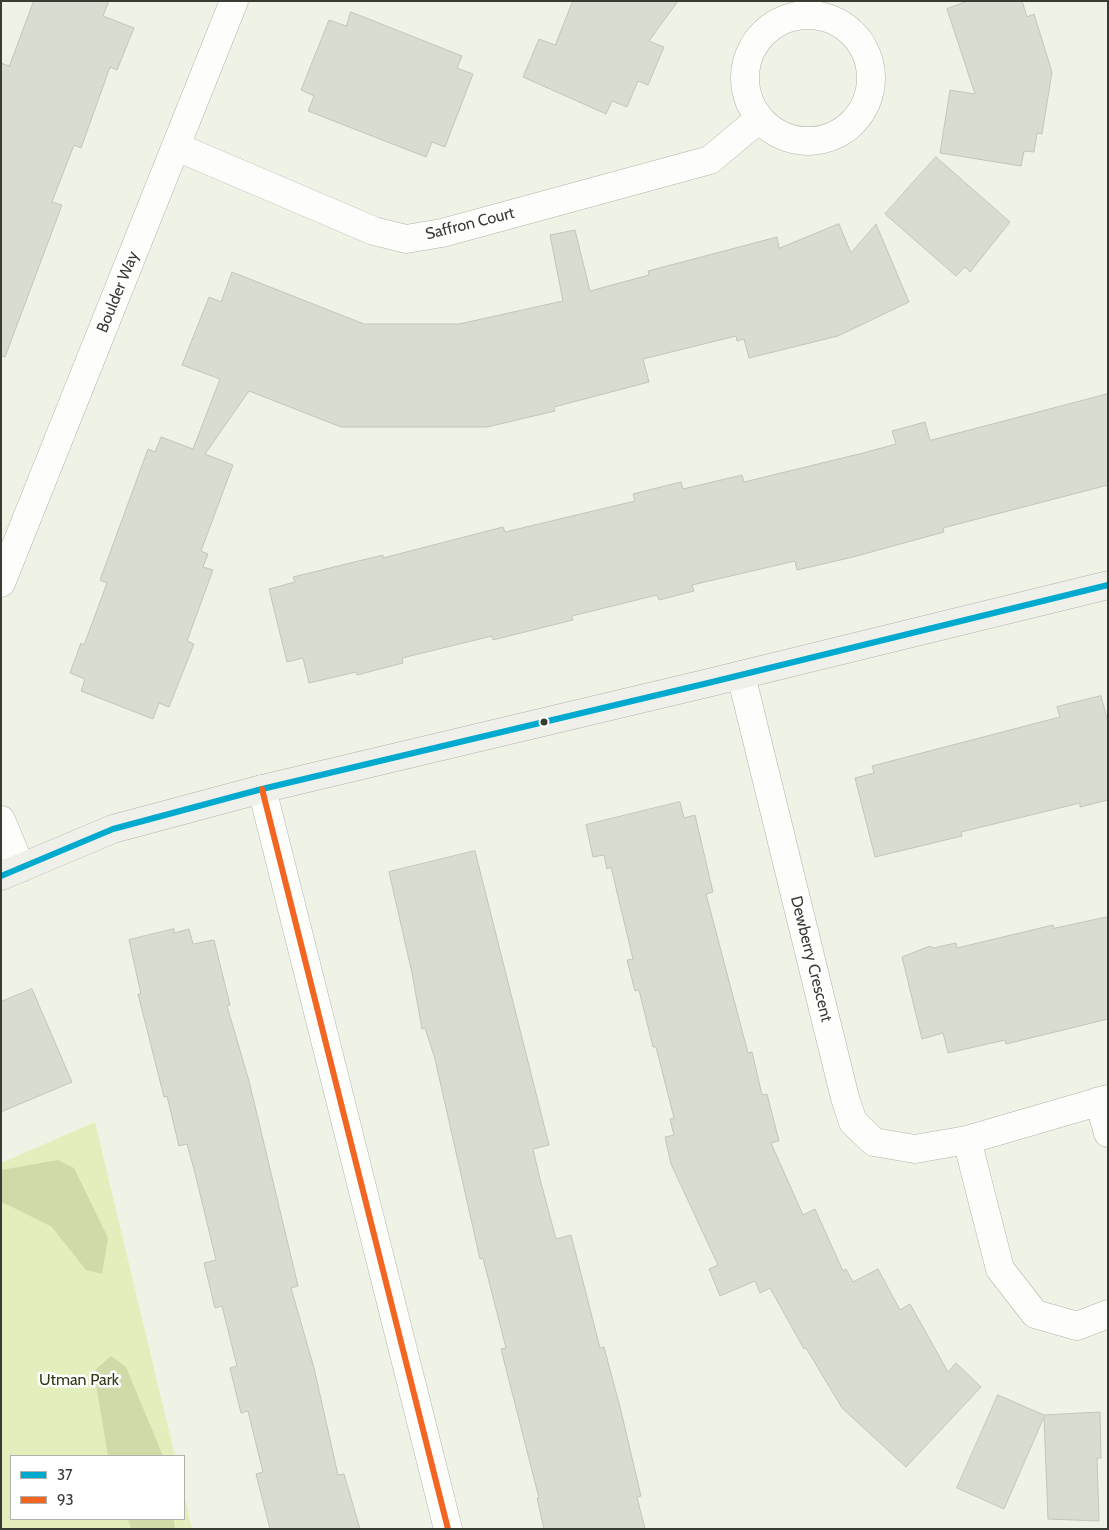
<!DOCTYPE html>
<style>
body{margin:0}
#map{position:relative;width:1109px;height:1530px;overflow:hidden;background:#eff3e6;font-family:Cabin,sans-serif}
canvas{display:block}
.frame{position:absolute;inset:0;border:2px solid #393c33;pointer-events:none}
.legend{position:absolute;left:10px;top:1455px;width:175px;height:65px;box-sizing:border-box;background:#fff;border:1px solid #b0b1ad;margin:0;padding:6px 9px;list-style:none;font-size:15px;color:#393c33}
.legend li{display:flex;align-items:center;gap:10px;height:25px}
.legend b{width:25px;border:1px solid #b0b1ad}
</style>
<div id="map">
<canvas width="1109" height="1530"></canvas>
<div class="frame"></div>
<ul class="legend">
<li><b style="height:6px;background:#00a9ce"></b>37</li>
<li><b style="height:6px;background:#f26522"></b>93</li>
</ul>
</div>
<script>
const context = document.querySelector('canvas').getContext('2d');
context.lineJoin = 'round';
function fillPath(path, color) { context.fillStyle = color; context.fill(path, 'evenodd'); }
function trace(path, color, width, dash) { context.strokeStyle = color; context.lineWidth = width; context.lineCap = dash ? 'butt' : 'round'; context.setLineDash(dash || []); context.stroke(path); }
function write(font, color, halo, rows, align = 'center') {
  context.font = font + ' Cabin,sans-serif'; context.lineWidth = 5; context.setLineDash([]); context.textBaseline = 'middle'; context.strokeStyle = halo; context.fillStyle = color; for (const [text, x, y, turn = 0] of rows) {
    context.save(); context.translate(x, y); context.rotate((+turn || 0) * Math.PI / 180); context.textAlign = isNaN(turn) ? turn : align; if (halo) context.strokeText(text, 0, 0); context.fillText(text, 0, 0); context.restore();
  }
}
const green = new Path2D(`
 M95,1122L175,1456H11V1519H184V1493L192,1529H1V1163Z`);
const forest = new Path2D(`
 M58,1160L74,1168L108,1238L102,1274L86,1270L52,1227L4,1203L1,1204V1170Z
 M111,1356L126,1367L163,1456H108L95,1378L96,1369Z
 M128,1519H174L175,1529H131Z`);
const building = new Path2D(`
 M34,1H109L103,16L134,28L117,70L110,67L81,148L74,145L52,202L62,205L5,357L1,356V63L9,66Z
 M573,1H678L649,41L664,47L648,85L638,81L627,107L612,101L606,114L523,77L539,39L555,45Z
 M968,1H1022L1027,17L1034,14L1052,72L1042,134L1037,133L1034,152L1024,151L1021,166L940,153L950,90L975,94L947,9Z
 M351,12L462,56L457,68L473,74L445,147L432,142L426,157L308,111L314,96L301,90L329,20L346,26Z
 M936,157L1010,222L970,272L965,267L956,276L885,214Z
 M839,224L851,253L876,224L909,302L838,336L749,358L744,339L737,341L736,336L643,359L649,382L554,407L555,411L487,427H341L249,391L205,454L233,465L201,551L208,554L203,567L213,570L187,641L194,644L169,707L159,703L153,719L81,691L85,679L70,673L81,643L84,645L107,583L100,580L148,449L155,452L161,437L193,449L220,379L182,365L209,297L221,302L232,272L364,324H459L563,301L550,235L575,230L590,291L649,275L648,271L777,237L779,248Z
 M1108,394V485L943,528L944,532L853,557L797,570L795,561L692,585L694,591L659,600L657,595L572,616L573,620L493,640L492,636L402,658L403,663L357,675L356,672L309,683L303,658L287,662L269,589L295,582L293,577L383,555V558L503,527L505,532L635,501L633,494L681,482L683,489L742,475L744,482L863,453L896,444L892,431L925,422L930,440Z
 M1101,696L1108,722V800L1080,807V803L961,832L962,836L875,857L855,778L874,773L872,766L1060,717L1057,707Z
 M680,802L684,818L695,815L713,892L706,894L748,1053L752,1052L762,1095L767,1094L779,1141L771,1143L803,1215L815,1209L843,1271L846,1269L853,1282L878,1269L900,1310L910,1304L948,1372L956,1363L981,1387L906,1467L842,1408L806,1348L804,1349L770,1288L760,1293L755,1281L720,1296L709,1269L718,1265L671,1164L665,1137L674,1135L670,1119L674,1118L656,1047H653L639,990L635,991L627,960L633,959L611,867L607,869L604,855L593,857L586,825Z
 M475,851L549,1145L533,1149L540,1179L556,1239L571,1235L600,1348L604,1347L621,1411L641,1496L637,1497L645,1529H544L537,1498H539L501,1349L506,1348L483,1258L480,1259L435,1059L425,1028L422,1029L412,973L389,872Z
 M1108,917V1019L1006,1044L1005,1040L948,1053L943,1033L922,1039L902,957L930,946L933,948L956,943L957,948L1053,925L1054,928Z
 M174,929V933L189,929L193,944L214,940L230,1005L227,1006L249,1081L298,1286L291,1288L314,1368L338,1475L344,1474L360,1529H270L256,1474L263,1472L248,1411L241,1413L230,1368L237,1366L222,1306L215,1308L204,1263L216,1260L195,1173L187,1144L179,1146L167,1096L164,1097L138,994H141L129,940Z
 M32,989L72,1082L1,1112V1002Z
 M998,1395L1044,1415L1100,1412L1101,1458H1097L1099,1521L1048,1519L1044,1417L1004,1509L957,1488Z`);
const street = new Path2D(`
 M745 78a63 63 0 1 1 126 0a63 63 0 1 1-126 0Z
 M177,147L374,231L406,239L442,233L710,160L759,119
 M1,583L234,1
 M741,675L845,1098L853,1122L874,1142L915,1149L967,1140L1108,1099
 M262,789L448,1529
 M1,820L21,868
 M1099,1101L1108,1133
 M967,1140L1000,1269L1035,1314L1077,1326L1108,1314`);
const secondary = new Path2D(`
 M1,876L113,829L262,789L708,683L1108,585`);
const bus1 = new Path2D(`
 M1,876L113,829L262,789L708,683L1108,585`);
const bus2 = new Path2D(`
 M262,789L448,1529`);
const markers = [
 [544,722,4.5,"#393c33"]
];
const streetNames = [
 ["Saffron Court",470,224,-14],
 ["Boulder Way",118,292,-68],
 ["Dewberry Crescent",811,959,76]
];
const parkNames = [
 ["Utman Park",79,1380]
];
fillPath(green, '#e2efbd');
fillPath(forest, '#cedaa7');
fillPath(building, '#d9dcd1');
trace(building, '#c2c5bb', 1);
trace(street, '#b1b4aa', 29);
trace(secondary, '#b1b4aa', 29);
trace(street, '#fdfdfb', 28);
trace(secondary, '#eff0ea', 28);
trace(bus1, '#00a9ce', 6);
trace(bus2, '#f26522', 6);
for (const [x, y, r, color] of markers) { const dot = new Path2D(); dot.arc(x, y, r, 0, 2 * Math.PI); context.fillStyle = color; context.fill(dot); trace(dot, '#fff', 2); }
write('16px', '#393c33', '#fff', streetNames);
write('16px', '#303815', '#fff', parkNames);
</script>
